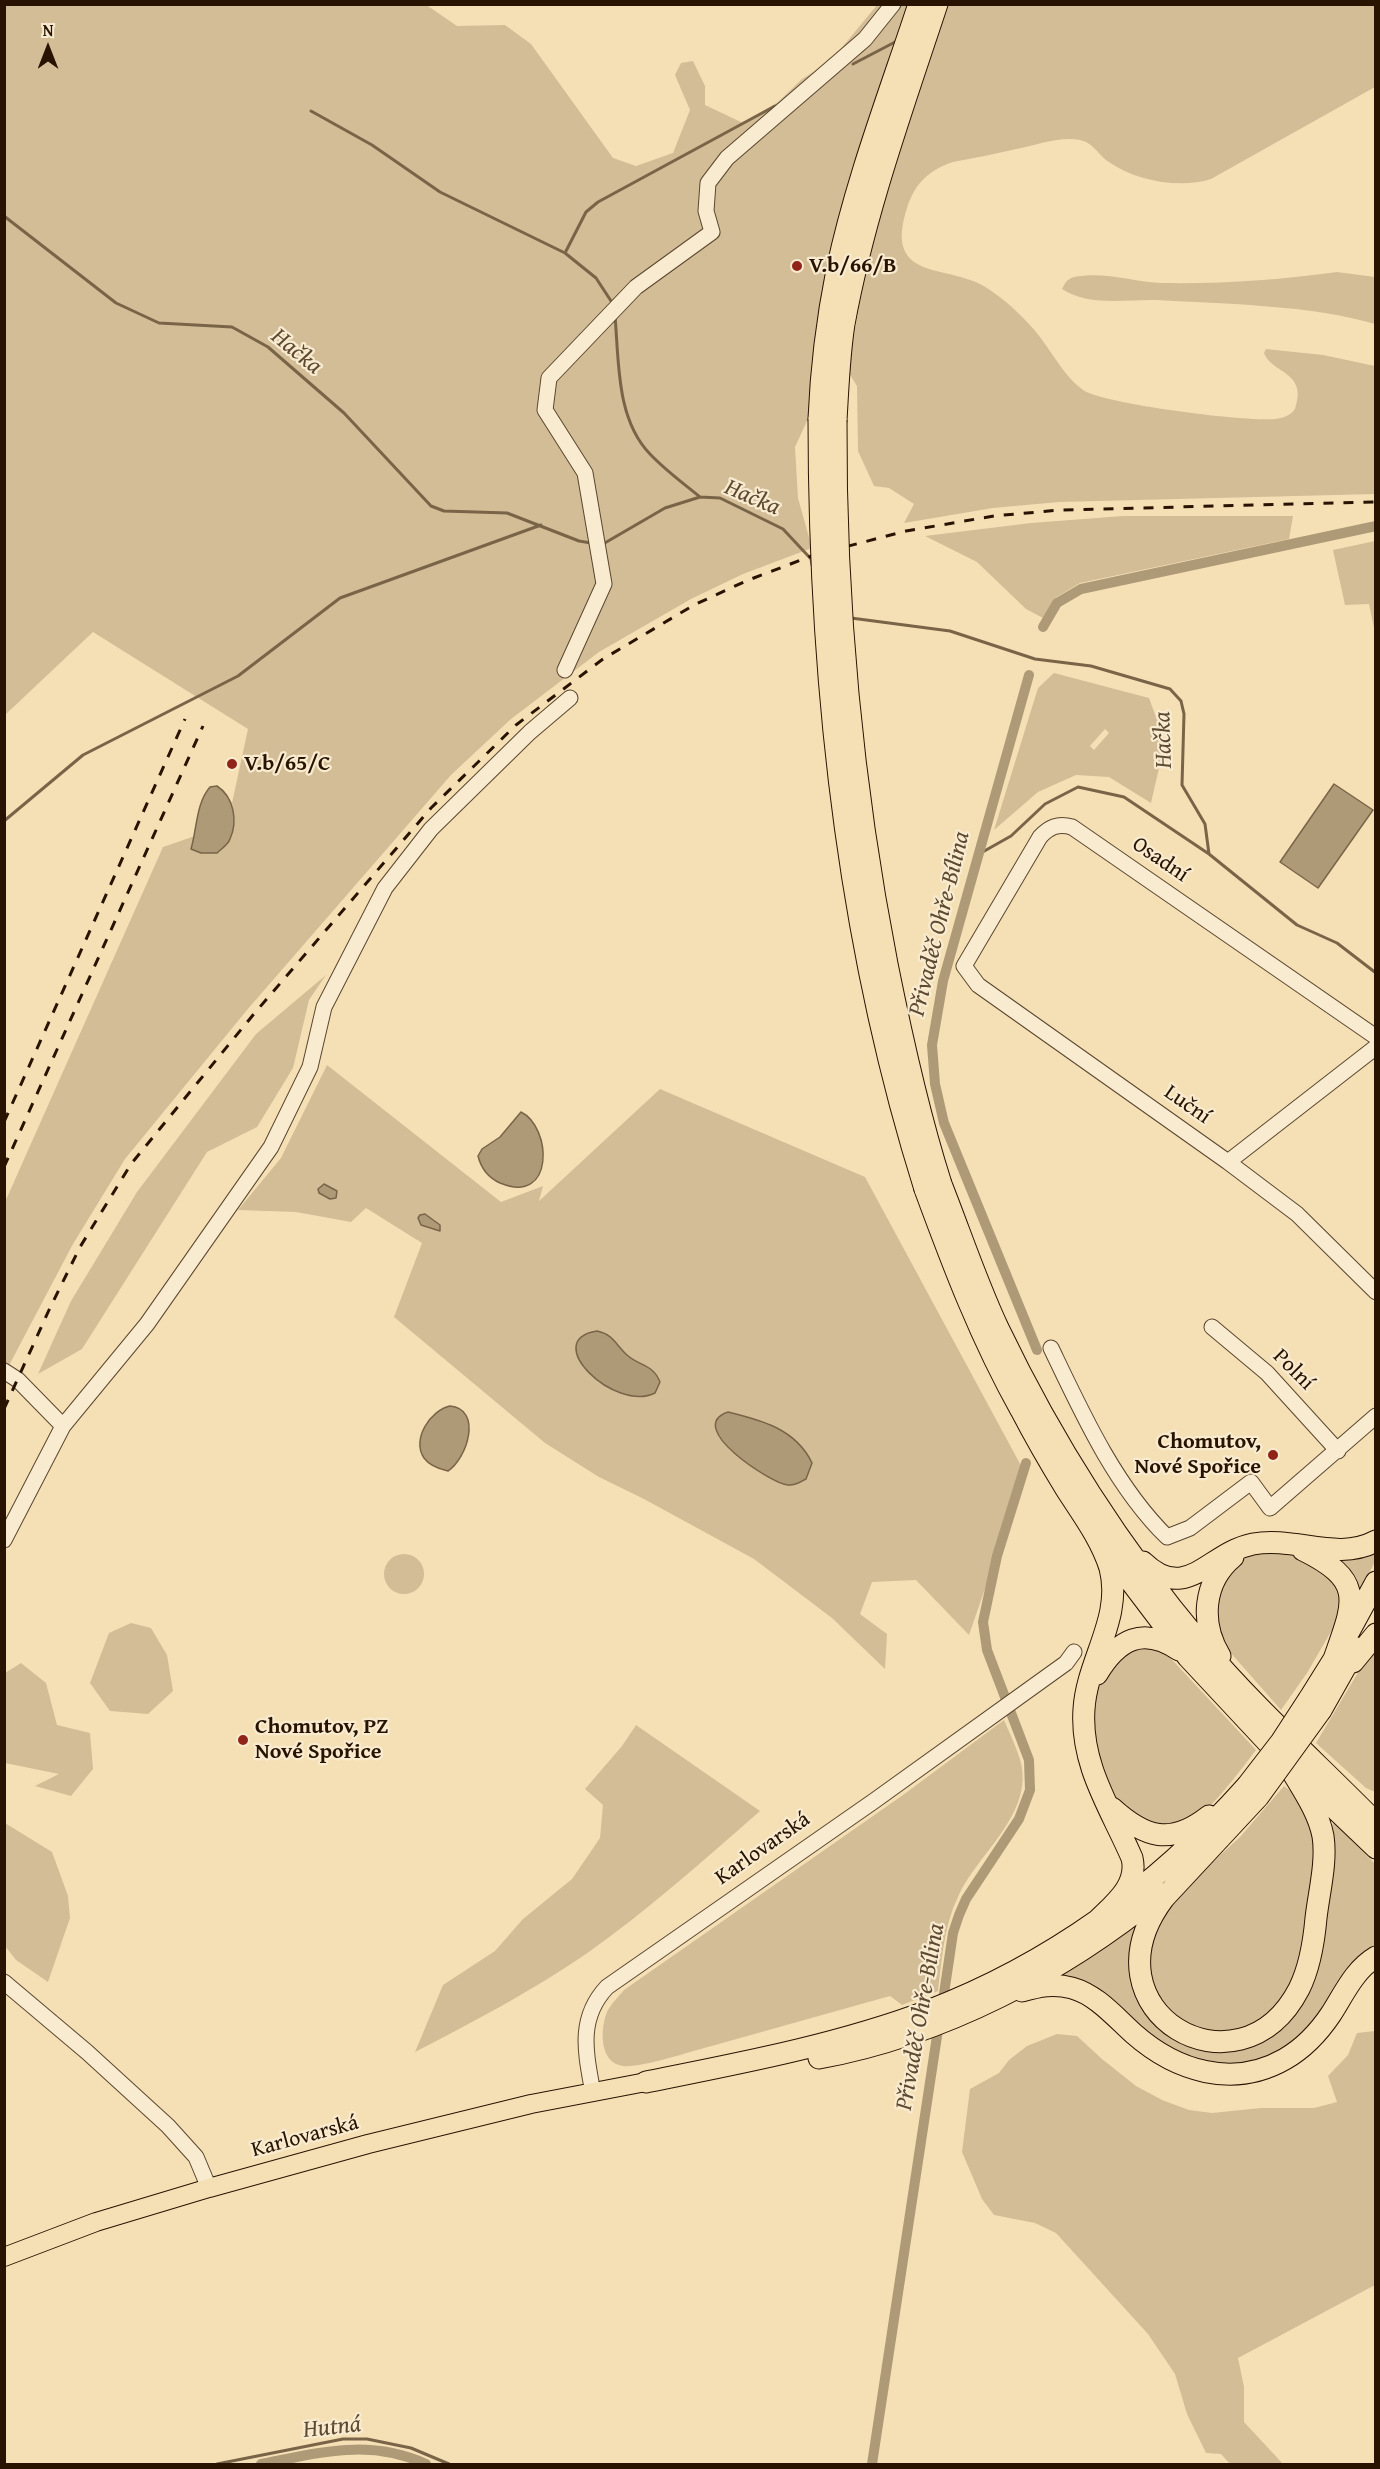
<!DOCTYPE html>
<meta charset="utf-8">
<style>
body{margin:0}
#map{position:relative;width:1380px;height:2469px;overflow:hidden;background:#f5e0b6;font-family:"Gentium Book Plus",serif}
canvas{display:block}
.frame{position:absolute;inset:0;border:6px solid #281301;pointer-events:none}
.north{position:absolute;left:18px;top:18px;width:60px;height:60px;-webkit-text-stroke:4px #f8ebd0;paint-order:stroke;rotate:0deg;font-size:16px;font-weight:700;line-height:24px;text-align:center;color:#281301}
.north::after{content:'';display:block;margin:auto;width:21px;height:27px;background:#281301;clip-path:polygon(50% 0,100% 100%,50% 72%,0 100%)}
</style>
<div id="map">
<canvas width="1380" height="2469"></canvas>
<div class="frame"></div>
<div class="north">N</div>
</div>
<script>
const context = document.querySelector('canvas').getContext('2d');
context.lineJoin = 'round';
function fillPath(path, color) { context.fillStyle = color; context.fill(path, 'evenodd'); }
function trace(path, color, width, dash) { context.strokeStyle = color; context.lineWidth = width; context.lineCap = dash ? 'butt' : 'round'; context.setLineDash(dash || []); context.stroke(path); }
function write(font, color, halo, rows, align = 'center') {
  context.font = font + ' "Gentium Book Plus",serif'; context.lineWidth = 4.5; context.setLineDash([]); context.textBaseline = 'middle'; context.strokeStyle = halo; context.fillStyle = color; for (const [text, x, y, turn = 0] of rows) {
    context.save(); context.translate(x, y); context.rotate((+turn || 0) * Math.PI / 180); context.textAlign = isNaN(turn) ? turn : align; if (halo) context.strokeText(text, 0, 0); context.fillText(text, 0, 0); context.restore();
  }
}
const green = new Path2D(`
 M425,4L457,26L505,25L531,44L613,158L636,166L673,153L690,110L675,75L681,63L693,61L705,86V105L743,123L778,102L802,79L830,62L877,5H1375V87L1211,179C1180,189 1136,181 1109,162C1098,155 1094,143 1080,140C1061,136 1040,144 1021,148C998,153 976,158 953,162C929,170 915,183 907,208C882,285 952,262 990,290C1009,303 1026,319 1040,337C1053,354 1065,377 1083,390C1103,404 1247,422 1275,419C1283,418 1290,416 1295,409C1308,371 1272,374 1264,353L1266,349L1323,355L1375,366V494L1059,502L993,508L904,523L914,504L889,488L874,486L858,451L857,386L849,373C859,280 886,193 914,105L828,266L817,324L808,419L795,447L798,498L812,548L743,574L691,599L599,652L511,719L451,775L247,1010L125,1159L73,1244L5,1373V1202L163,847L195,836L191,849L234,822L232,803L248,729L93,632L5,715L4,5Z
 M1337,272L1375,277V324C1311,305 1225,304 1157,300C1126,299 1089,307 1062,289C1065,283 1067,279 1074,277C1104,271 1133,282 1162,283C1221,284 1279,280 1337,272Z
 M1123,516H1293L1289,539L1080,583L1055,598L1043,618L1026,609L977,562L925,536L1031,523Z
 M1375,541H1376L1375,633L1369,604L1345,605L1333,550Z
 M1054,673L1149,698L1165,742L1151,803L1109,777L1076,775L1038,792L994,830L1038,688ZM1105,729L1109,733L1094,750L1090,746Z
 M326,975L309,1000L293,1068L257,1127L207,1152L82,1349L38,1374L71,1301L137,1192L256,1034Z
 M327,1065L501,1202L543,1186L539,1201L660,1089L865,1177L1025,1473L969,1635L916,1580L872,1582L860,1614L887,1634L885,1669L832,1618L754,1559L644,1499L599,1477L545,1443L394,1317L422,1243L366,1208L351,1222L296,1212L238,1210L281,1158Z
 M1375,1547V1561L1358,1597L1324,1554Z
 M1259,1551L1291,1554L1301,1558L1338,1585L1343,1611L1307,1673L1281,1710L1222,1643L1215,1625L1220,1588L1242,1559Z
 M384 1574a20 20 0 1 1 40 0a20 20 0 1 1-40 0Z
 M131,1623L151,1628L167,1655L173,1691L148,1714L110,1711L90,1683L109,1633Z
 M1141,1644L1164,1651L1256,1750C1241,1769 1206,1819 1184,1824C1173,1826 1161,1826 1151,1826L1113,1799L1100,1771L1091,1709L1098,1686L1112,1664Z
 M1375,1644V1792L1366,1788L1316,1743Z
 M21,1663L46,1683L57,1725L90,1733L93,1769L71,1796L35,1786L59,1774L5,1763V1673Z
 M1004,1720C1010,1734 1017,1748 1021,1763C1033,1815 977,1854 958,1897C944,1926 942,1959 938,1991L902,2005L890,1996C829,2013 769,2030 708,2047C688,2052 642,2068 623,2066C599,2063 600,2029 607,2012C611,2004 618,1997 624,1990L903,1795Z
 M636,1725L760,1811C704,1860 647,1911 586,1954C532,1991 473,2022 415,2052L443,1985L495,1951L523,1919L572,1879L600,1838L603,1805L585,1789L622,1746Z
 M1284,1786L1300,1798L1317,1837L1302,1961L1284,2000L1252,2028L1210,2035L1164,2010L1145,1963L1169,1902L1240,1837Z
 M1334,1822L1375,1864V1947L1296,2040L1263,2060L1242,2065H1221L1184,2058L1061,1977L1068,1969L1144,1918L1139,1927L1164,2027L1257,2040L1324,1933L1332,1886L1334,1856L1332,1825Z
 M5,1823L52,1852L68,1896L70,1918L48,1982L16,1960L5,1946Z
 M1375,2031V2285L1238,2358L1244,2387V2422L1283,2464H1230L1221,2454L1206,2453L1187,2414L1175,2374L1148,2334L1056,2233L1035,2223L994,2215L982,2199L962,2152L970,2089L999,2073L1009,2060L1027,2046L1057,2034L1077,2036L1102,2059L1136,2086L1162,2100L1189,2110L1212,2113L1261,2108H1314L1337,2102L1328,2076L1348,2055L1357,2033Z`);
const water = new Path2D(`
 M1334,784L1373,810L1318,888L1280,862Z
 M217,786C234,797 238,821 230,839C228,845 221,849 217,853H201L191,849C197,829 196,803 210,787Z
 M521,1112C552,1127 555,1206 500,1183C489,1178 481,1168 478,1156L482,1149L500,1137Z
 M324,1184L337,1191L336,1198L330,1199L319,1193L318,1189Z
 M425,1214L440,1225V1231L421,1225L418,1218L420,1215Z
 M597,1331C613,1334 616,1345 627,1355C639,1366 653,1364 660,1382L655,1393C615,1413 539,1340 597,1331Z
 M450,1406C483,1409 467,1459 448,1471C439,1469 429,1465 424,1458C411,1439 431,1410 450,1406Z
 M728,1412C761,1420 796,1429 812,1463L806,1479C800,1482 795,1486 788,1485C772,1484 683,1427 728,1412Z`);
const stream = new Path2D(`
 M853,64L897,41
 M311,111L372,145L440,192L565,253
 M4,216L116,303L159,323L232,327L268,347L344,413L431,506L444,511L507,513L579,541L591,543
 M613,304L596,278L565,253L586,212L598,202L775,106
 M615,316C619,361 616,419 650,454C665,470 683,483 700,497
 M603,544L665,508L700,497L720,498L783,529L811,559L812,565
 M851,618L950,631L1035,659L1091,666L1170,689L1181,701L1184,714L1182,785L1205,824L1209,854L1297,925L1337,943L1376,973
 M4,821L83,755L238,676L340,598L541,525
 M979,854L1011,836L1045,804L1078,787L1124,797L1209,854
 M217,2464L343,2439H367L411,2448L449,2464`);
const canal = new Path2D(`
 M1043,627L1057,603L1081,589L1376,526
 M1029,675L943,981L932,1045L935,1084L944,1123L1037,1350
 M942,2007L953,1933L959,1915L966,1899L1019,1819L1030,1790L1029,1760L987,1650L983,1622L997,1556L1026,1463
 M261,2464C320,2453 368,2438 426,2464
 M872,2464L939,2023`);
const minor = new Path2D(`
 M565,670L604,584L585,473L545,410L549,378L636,287L712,232L706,211L708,183L727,158L865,39L893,4
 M1376,1037L1072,827C1058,823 1049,827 1040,837L964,966L978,985L1228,1162L1297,1214L1376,1292
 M1228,1162L1376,1047
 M1212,1327L1267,1373L1338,1451
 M1051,1348C1082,1413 1115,1486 1167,1537L1190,1528L1251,1482L1270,1508L1376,1416
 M4,1371L18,1380L63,1426
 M4,1540L63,1426L147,1324L271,1147L310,1067L324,1007L385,888L431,829L530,732L570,698
 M4,1982L87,2052L168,2126L196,2157L209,2188
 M593,2093C586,2054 577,2019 607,1987L874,1801L1066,1663L1074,1652`);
const major = new Path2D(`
 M4,2257L96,2222L209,2188L368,2144L531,2104L646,2082`);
const highway = new Path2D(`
 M819,419C821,369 827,320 837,270C856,180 890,92 919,4
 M836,420C838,388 839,356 844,324C864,215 902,110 937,4
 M941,1184C960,1232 976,1281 998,1328C1052,1441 1120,1548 1201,1644C1255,1708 1317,1763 1376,1823
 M925,1189C953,1265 981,1339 1021,1410C1035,1437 1050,1463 1066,1489C1082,1514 1101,1539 1110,1568C1123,1618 1087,1660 1084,1709C1080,1765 1111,1809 1132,1858C1139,1887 1111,1906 1094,1924
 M1303,1550C1366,1581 1354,1602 1334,1659
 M1110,1554L1188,1657L1287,1763L1376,1848
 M1143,1562C1187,1604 1208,1553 1253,1544C1295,1536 1337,1562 1376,1541
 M1220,1656C1200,1623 1203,1582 1233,1557
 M1353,1662L1376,1634
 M1097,1674C1118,1639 1143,1626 1179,1650
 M1309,1699L1334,1659L1376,1582
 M1321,1710L1356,1648
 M1258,1797L1164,1898C1079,2011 1239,2104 1299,1989C1310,1967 1314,1941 1316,1918C1319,1892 1327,1862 1323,1836C1318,1810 1300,1786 1287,1763
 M1112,1808C1145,1838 1171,1846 1209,1816
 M1022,1991C1039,1986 1054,1983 1072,1988C1097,1995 1115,2017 1134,2034C1176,2071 1233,2089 1285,2059C1304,2048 1319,2032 1331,2014C1344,1994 1354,1970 1376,1957
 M819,2058C944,2035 1063,1972 1160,1893
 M646,2082C741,2063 837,2045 928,2011C1053,1963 1158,1886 1247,1786`);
const rail = new Path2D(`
 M4,1122L185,719
 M4,1167L203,726
 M4,1409L49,1310L80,1247L131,1164L253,1015L431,808L516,725L603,659L694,605L746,581L814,555L906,531L994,516L1060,510L1376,502`);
const highwayBridge = new Path2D(`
 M819,419C819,678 847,942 925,1189
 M836,420C835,602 852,785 887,964C902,1039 918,1112 941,1184
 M1247,1786L1281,1742L1309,1699
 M1258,1797L1321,1710`);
const markers = [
 [797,266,6,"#8f2418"],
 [232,764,6,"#8f2418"],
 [1273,1455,6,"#8f2418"],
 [243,1740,6,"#8f2418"]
];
const poiNames = [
 ["V.b/66/B",809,266],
 ["V.b/65/C",244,764],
 ["Chomutov,",1261,1442,"right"],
 ["Nové Spořice",1261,1467,"right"],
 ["Chomutov, PZ",255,1727],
 ["Nové Spořice",255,1752]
];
const streetNames = [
 ["Osadní",1160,860,34],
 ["Luční",1187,1105,35],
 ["Polní",1293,1370,45],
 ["Karlovarská",763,1849,-35],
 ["Karlovarská",305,2137,-15]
];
const waterNames = [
 ["Hačka",296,352,39],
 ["Hačka",752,498,23],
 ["Hačka",1164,740,-92],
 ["Přivaděč Ohře-Bílina",940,924,-76],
 ["Přivaděč Ohře-Bílina",921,2017,-80],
 ["Hutná",332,2428,-6]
];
fillPath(green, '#d2bd97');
fillPath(water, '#af9a78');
trace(water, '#796448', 1.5);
trace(stream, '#796448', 3);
trace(canal, '#af9a78', 10);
trace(minor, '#5b462e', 17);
trace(major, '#281301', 20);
trace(highway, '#281301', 23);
trace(minor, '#f8ebd0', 15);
trace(major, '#f5e0b6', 18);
trace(highway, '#f5e0b6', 21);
trace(rail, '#281301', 3, [10, 10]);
trace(highwayBridge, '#281301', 23, []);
trace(highwayBridge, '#f5e0b6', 21);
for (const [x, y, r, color] of markers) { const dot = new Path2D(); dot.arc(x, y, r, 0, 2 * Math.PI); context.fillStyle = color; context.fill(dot); trace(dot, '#f8ebd0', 2); }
write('bold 22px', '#281301', '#f8ebd0', poiNames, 'left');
write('22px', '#281301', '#f8ebd0', streetNames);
write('italic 24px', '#5e4931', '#f8ebd0', waterNames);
</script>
